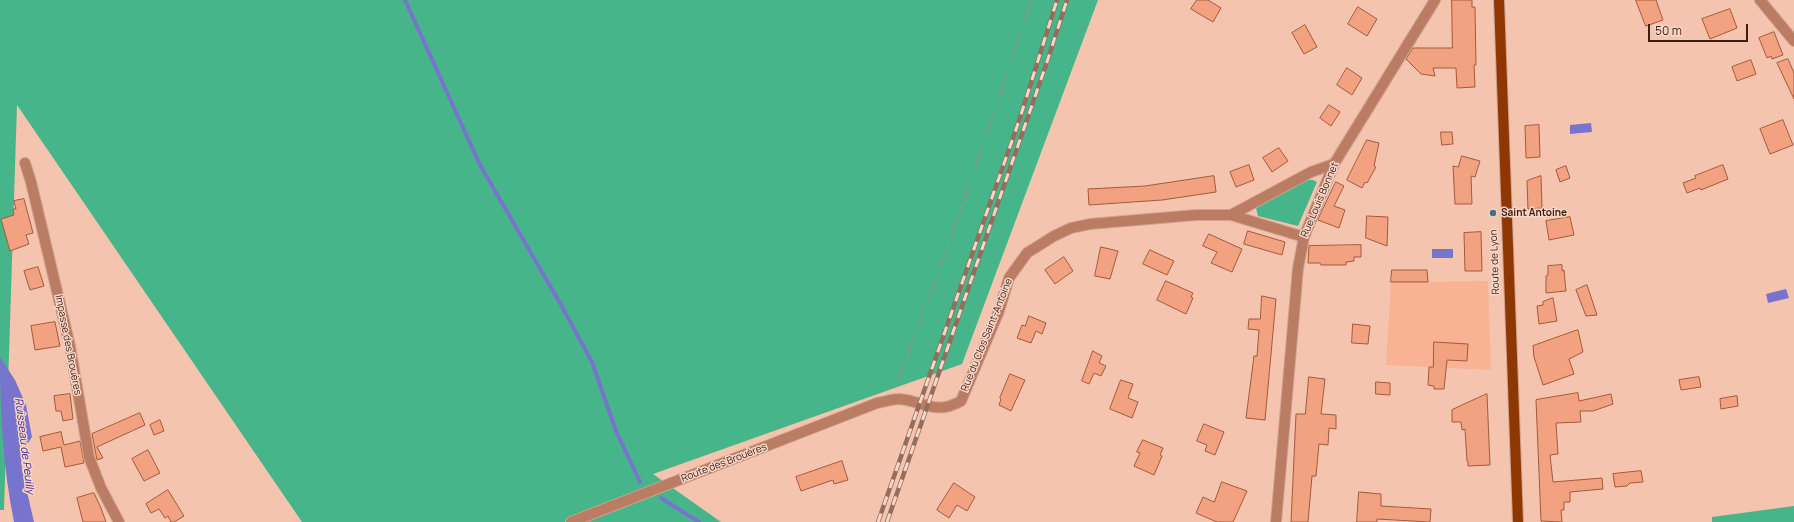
<!DOCTYPE html>
<meta charset="utf-8">
<style>
body{margin:0}
#map{position:relative;width:1794px;height:522px;overflow:hidden;background:#f5c4af;font-family:Manrope,sans-serif}
canvas{display:block}
.scale{position:absolute;left:1648px;top:24px;width:100px;height:18px;box-sizing:border-box;border:2px solid #3d1e11;border-top:0;padding-left:5px;font-size:12px;line-height:14px;white-space:nowrap;color:#3d1e11;-webkit-text-stroke:3px #f7d5c7;paint-order:stroke}
</style>
<div id="map">
<canvas width="1794" height="522"></canvas>
<div class="scale">50 m</div>
</div>
<script>
const context = document.querySelector('canvas').getContext('2d');
context.lineJoin = 'round';
function fillPath(path, color) { context.fillStyle = color; context.fill(path, 'evenodd'); }
function trace(path, color, width, dash) { context.strokeStyle = color; context.lineWidth = width; context.lineCap = dash ? 'butt' : 'round'; context.setLineDash(dash || []); context.stroke(path); }
function write(font, color, halo, rows, align = 'center') {
  context.font = font + ' Manrope,sans-serif'; context.lineWidth = 3; context.setLineDash([]); context.textBaseline = 'middle'; context.strokeStyle = halo; context.fillStyle = color; for (const [text, x, y, turn = 0] of rows) {
    context.save(); context.translate(x, y); context.rotate((+turn || 0) * Math.PI / 180); context.textAlign = isNaN(turn) ? turn : align; if (halo) context.strokeText(text, 0, 0); context.fillText(text, 0, 0); context.restore();
  }
}
const built = new Path2D(`
 M1488,281L1491,370L1386,365L1391,282Z`);
const green = new Path2D(`
 M0,0H1098L962,364L653,474L721,522H302L17,105L4,510H0Z
 M1307,180H1313L1317,182L1298,226L1258,216L1256,208Z
 M1794,506V522H1712V517Z`);
const water = new Path2D(`
 M1591,123L1592,132L1570,134V125Z
 M1432,249H1453V258H1432Z
 M1786,289L1789,298L1768,303L1766,294Z
 M0,357L15,380L26,405L32,437L28,443L20,445L22,470L34,522H14C3,467 0,413 0,357Z`);
const stream = new Path2D(`
 M405,0L480,165L560,303L592,362L616,431L640,482
 M661,498L699,522`);
const building = new Path2D(`
 M1197,0H1208L1221,8L1213,22L1191,9Z
 M1452,0H1472V7H1475L1476,65H1474L1475,87L1457,88L1456,68H1433L1435,76L1421,74L1406,59L1413,48H1452Z
 M1636,0H1656L1663,20L1646,26Z
 M1358,7L1377,19L1367,36L1348,24Z
 M1730,9L1737,28L1710,39L1702,19Z
 M1305,25L1317,47L1304,54L1292,33Z
 M1774,32L1783,55L1772,59L1771,56L1767,58L1759,38Z
 M1788,59L1794,73V99L1777,63Z
 M1751,60L1756,74L1737,81L1732,67Z
 M1347,68L1362,78L1352,95L1337,85Z
 M1329,105L1340,112L1331,126L1320,118Z
 M1783,120L1793,145L1770,154L1760,129Z
 M1539,125L1540,157L1526,158L1525,126Z
 M1441,132H1452L1453,144L1442,145Z
 M1367,140L1379,143L1374,166L1376,167L1367,183L1365,182L1362,188L1347,180Z
 M1279,148L1288,161L1272,172L1263,158Z
 M1462,156L1480,161L1475,177L1471,176L1472,204H1455L1453,166L1458,167Z
 M1249,165L1254,180L1236,187L1230,172Z
 M1723,165L1728,179L1701,190L1700,188L1687,193L1683,183L1696,178L1695,176Z
 M1566,166L1570,178L1560,182L1556,170Z
 M1214,176L1216,192L1162,200L1089,205L1088,189L1145,186Z
 M1541,176L1542,208L1528,209L1527,181Z
 M1336,182L1344,186L1334,206L1345,210L1339,228L1318,220Z
 M24,199L33,233L26,235L29,244L10,251L1,219L14,215L13,209H16L14,201Z
 M1367,216L1388,217L1387,246L1366,238Z
 M1570,217L1574,235L1549,240L1546,221Z
 M1248,231L1285,242L1282,255L1244,244Z
 M1481,232L1482,271H1465L1464,233Z
 M1209,234L1242,249L1232,272L1211,263L1217,252L1203,246Z
 M1361,245V257H1354V261L1346,262V265H1321L1320,263H1308L1309,246Z
 M1101,247L1118,251L1110,279L1095,276Z
 M1150,250L1174,261L1167,275L1143,264Z
 M1064,257L1073,271L1055,284L1045,270Z
 M1562,265V271L1564,270L1566,291L1546,293V276L1548,275V266Z
 M38,267L44,286L30,290L24,271Z
 M1392,270H1427L1428,282H1391Z
 M1166,281L1193,293L1191,297L1193,298L1186,314L1157,300Z
 M1587,285L1597,315L1586,316L1576,290Z
 M1262,296L1276,299L1265,420L1246,418L1254,356H1257L1259,330L1248,329L1249,319H1260Z
 M1553,298L1557,321L1539,324L1537,306L1543,305V302Z
 M1029,316L1046,323L1042,334L1036,331L1031,343L1017,338L1022,325L1025,326Z
 M55,322L60,346L35,350L31,326Z
 M1353,324L1370,326L1368,344L1352,343Z
 M1578,330L1583,352L1569,359L1574,374L1543,385L1534,357L1533,346Z
 M1434,342L1468,344L1467,361L1447,360L1444,389H1434V386L1428,385L1429,367H1433Z
 M1093,351L1102,356L1099,363L1106,366L1101,376L1094,373L1089,384L1082,381Z
 M1010,374L1025,380L1011,411L999,405L1001,399L1000,398Z
 M1309,377L1325,379L1321,414L1336,415V429L1329,428L1328,445L1319,444L1316,476H1312L1308,522H1291L1296,414H1305Z
 M1699,377L1701,387L1681,390L1679,380Z
 M1121,380L1133,384L1128,398L1138,402L1132,418L1110,409Z
 M1376,382L1390,383V395L1376,394Z
 M1578,393L1579,401L1611,394L1613,404L1593,411H1580L1581,422L1556,423L1558,454L1550,455L1553,482L1602,478L1603,489L1570,492V502H1564V510H1561L1562,522L1541,521L1536,400Z
 M70,394L73,419L63,421L61,411H56L54,396Z
 M1487,394L1490,465L1468,466V461H1467L1465,429L1462,430L1461,422H1452V410Z
 M1737,396L1738,406L1721,409L1720,399Z
 M140,413L145,425L97,447L103,458L97,460L92,434Z
 M160,420L164,431L154,435L150,425Z
 M1204,424L1224,432L1215,455L1205,451L1207,445L1197,441Z
 M61,432L64,445L80,441L84,463L65,467L61,447L43,451L40,437Z
 M1143,440L1163,448L1160,455L1162,456L1154,475L1134,466L1140,453L1137,452Z
 M148,450L160,473L144,481L132,459Z
 M842,461L848,480L834,484L833,480L801,491L796,477Z
 M1641,471L1643,482L1630,483L1627,486L1615,487L1613,474Z
 M1222,482L1247,491L1233,522H1217L1196,513L1203,497L1214,502Z
 M954,483L975,497L967,511L957,505L949,518L937,510Z
 M168,490L184,516L174,522H171L168,516L165,518L159,509L151,513L146,504Z
 M1359,492L1381,494V506L1431,509L1430,522L1377,519V522H1357Z
 M94,493L101,508L106,522H83L77,498Z`);
const path = new Path2D(`
 M894,388C945,261 989,130 1031,0`);
const minor = new Path2D(`
 M1760,0L1794,41
 M25,163L31,182L70,346L89,457L101,488L119,522
 M1231,215L1311,172L1334,164
 M571,522L877,403C884,402 892,399 899,399C924,401 935,416 961,401L999,311L1009,278L1027,253L1054,236L1071,228L1090,224L1196,215H1231L1304,237
 M1276,522L1298,268L1304,237L1334,164L1435,0`);
const major = new Path2D(`
 M1499,0L1518,522`);
const rail = new Path2D(`
 M878,522L1020,118L1057,0
 M887,522L1046,65L1067,0`);
const markers = [
 [1493,213,4,"#367489"]
];
const streetNames = [
 ["Rue Louis Bonnet",1320,200,-67],
 ["Route de Lyon",1495,262,-92],
 ["Rue du Clos Saint-Antoine",987,335,-68],
 ["Impasse des Brouères",68,345,79],
 ["Route des Brouères",724,463,-21]
];
const poiNames = [
 ["Saint Antoine",1501,213]
];
const waterNames = [
 ["Ruisseau de Peuilly",24,446,83]
];
fillPath(built, '#f9b294');
fillPath(green, '#46b68a');
fillPath(water, '#7874cd');
trace(stream, '#7874cd', 4);
fillPath(building, '#f2a280');
trace(building, '#a35a3a', 1);
trace(minor, '#d0a38f', 12);
trace(major, '#d0a38f', 12);
trace(path, '#b68b79', 2.5, [1, 3]);
trace(minor, '#ba7c62', 10);
trace(major, '#8f3703', 10);
trace(rail, '#956d5d', 4.5);
trace(rail, '#f7d5c7', 3, [9]);
for (const [x, y, r, color] of markers) { const dot = new Path2D(); dot.arc(x, y, r, 0, 2 * Math.PI); context.fillStyle = color; context.fill(dot); trace(dot, '#f7d5c7', 1.5); }
write('10px', '#3d1e11', '#f7d5c7', streetNames);
write('bold 10px', '#3d1e11', '#f7d5c7', poiNames, 'left');
write('italic 11px', '#402d96', '#f7d5c7', waterNames);
</script>
